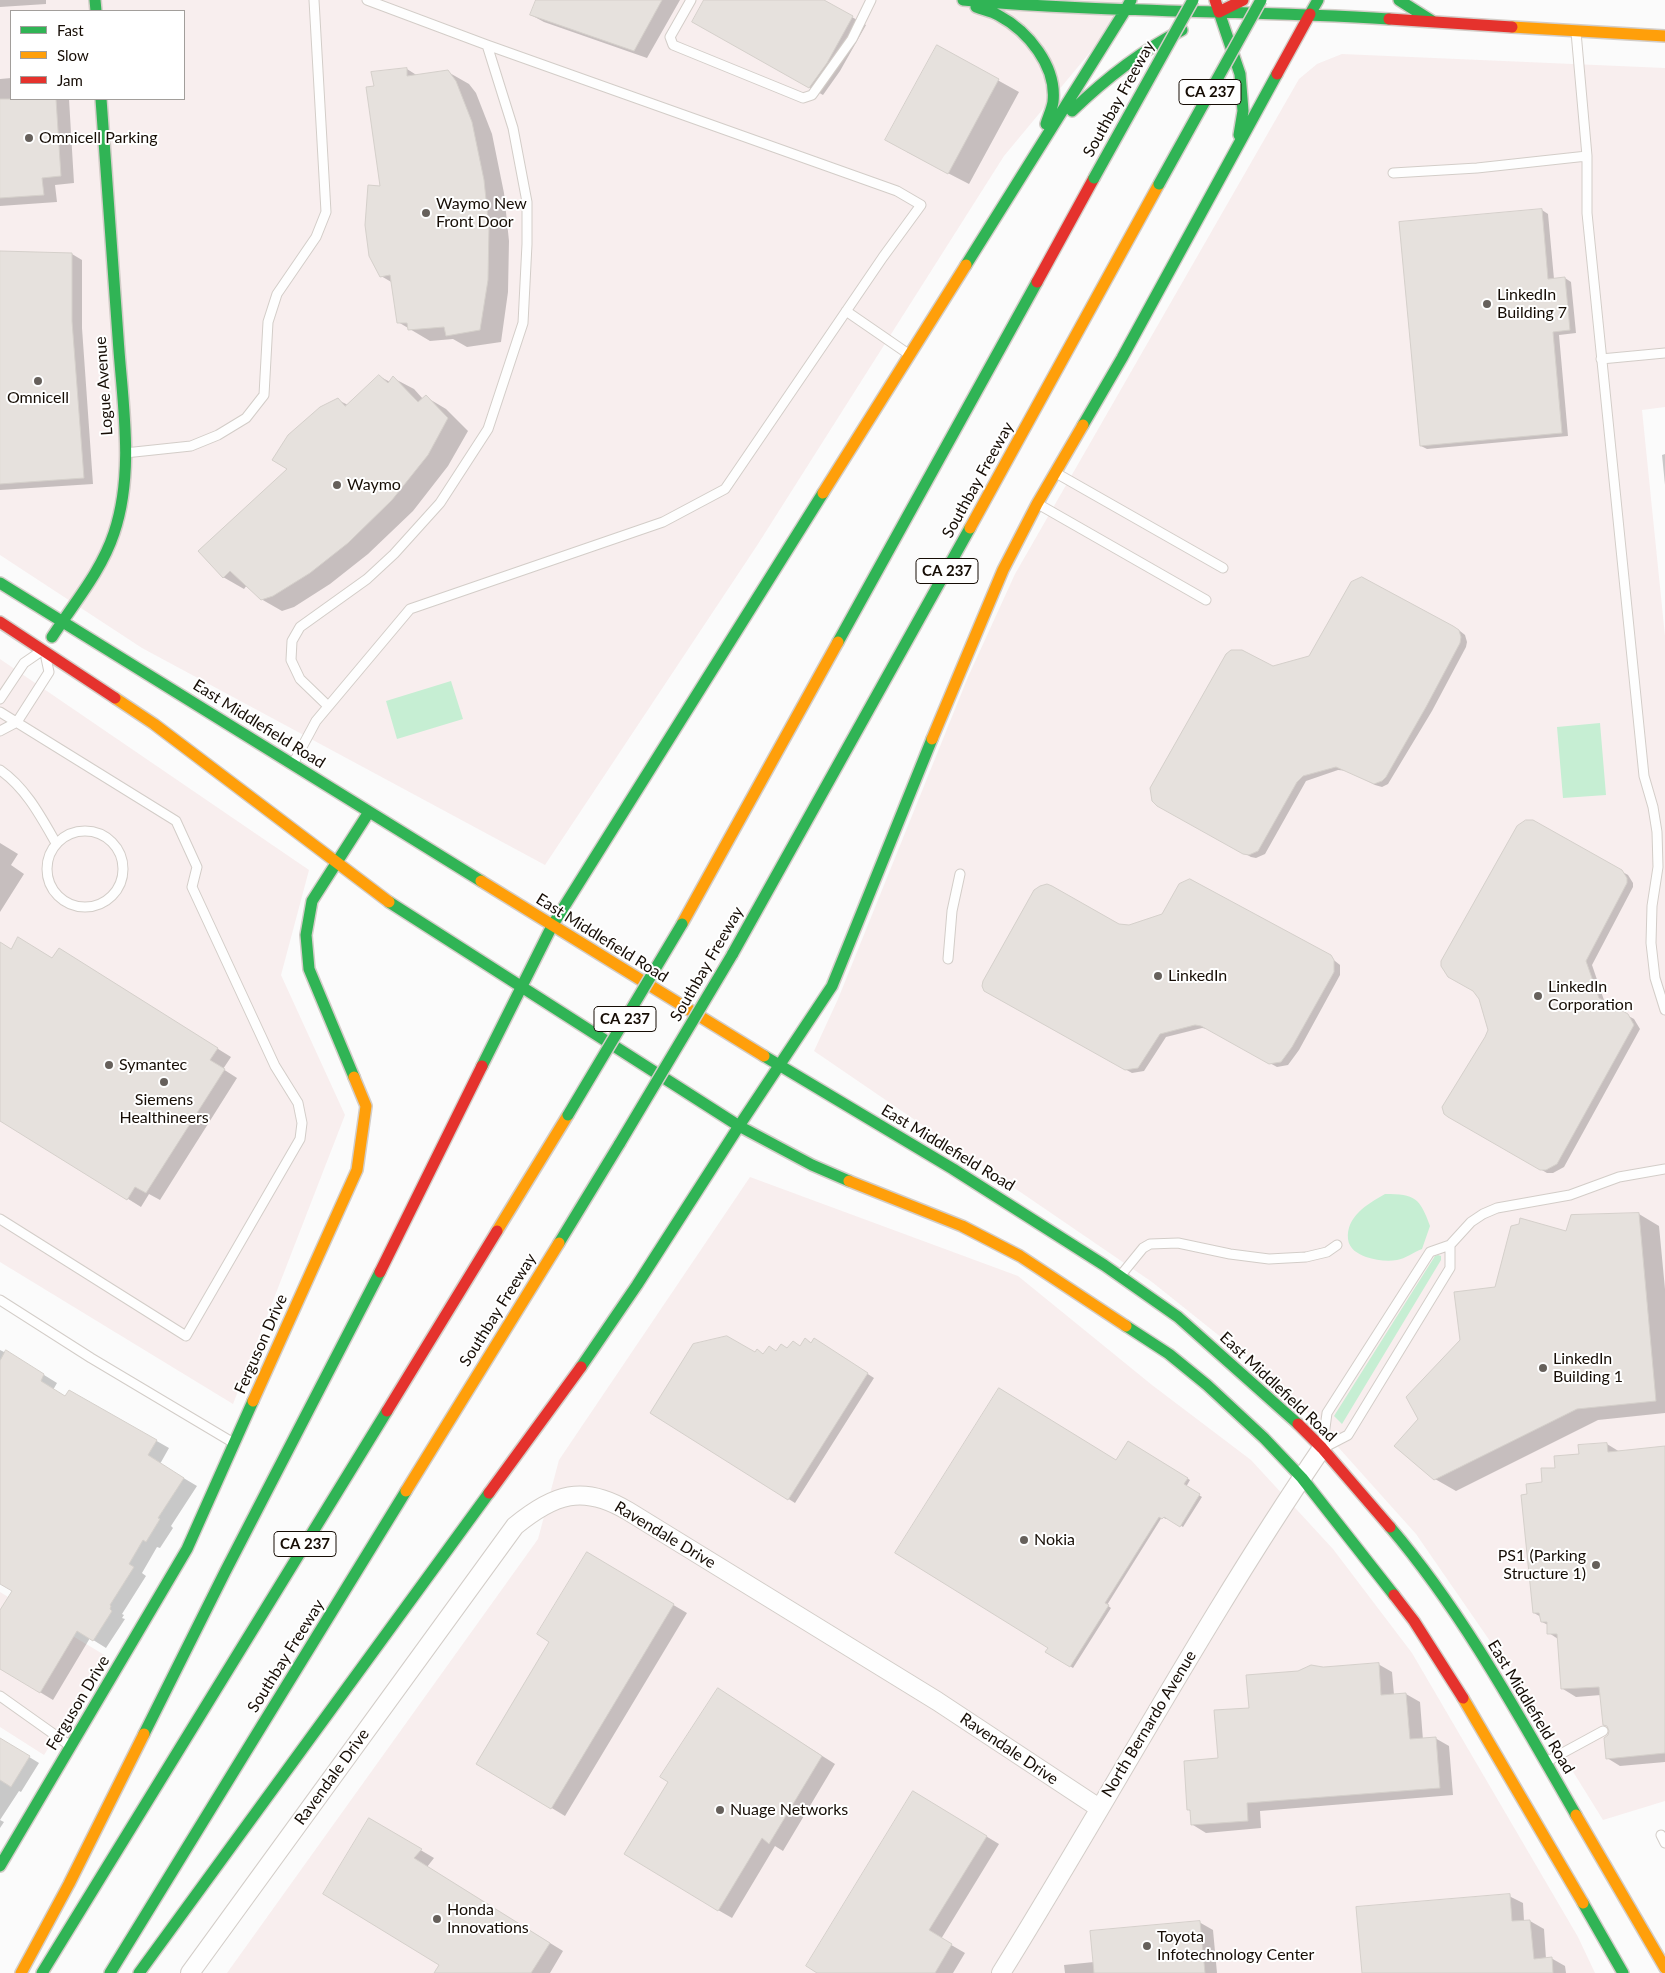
<!DOCTYPE html>
<style>
body{margin:0}
#map{position:relative;width:1665px;height:1973px;overflow:hidden;background:#fbfbfb;font-family:Lato,sans-serif}
canvas{display:block}
.legend{position:absolute;left:10px;top:10px;width:175px;height:90px;box-sizing:border-box;background:#fff;border:1px solid #a29e9b;margin:0;padding:6px 9px;list-style:none;font-size:15px;color:#160d05}
.legend li{display:flex;align-items:center;gap:10px;height:25px}
.legend b{width:25px;border:1px solid #a29e9b}
</style>
<div id="map">
<canvas width="1665" height="1973"></canvas>
<ul class="legend">
<li><b style="height:6px;background:#30b455"></b>Fast</li>
<li><b style="height:6px;background:#ff9f0a"></b>Slow</li>
<li><b style="height:6px;background:#e5322d"></b>Jam</li>
</ul>
</div>
<script>
const context = document.querySelector('canvas').getContext('2d');
context.lineJoin = 'round';
function fillPath(path, color) { context.fillStyle = color; context.fill(path, 'evenodd'); }
function trace(path, color, width, dash) { context.strokeStyle = color; context.lineWidth = width; context.lineCap = dash ? 'butt' : 'round'; context.setLineDash(dash || []); context.stroke(path); }
function write(font, color, halo, rows, align = 'center') {
  context.font = font + ' Lato,sans-serif'; context.lineWidth = 4; context.setLineDash([]); context.textBaseline = 'middle'; context.strokeStyle = halo; context.fillStyle = color; for (const [text, x, y, turn = 0] of rows) {
    context.save(); context.translate(x, y); context.rotate((+turn || 0) * Math.PI / 180); context.textAlign = isNaN(turn) ? turn : align; if (halo) context.strokeText(text, 0, 0); context.fillText(text, 0, 0); context.restore();
  }
}
const commercial = new Path2D(`
 M0,0H1126V9L1004,156L758,544L545,865L142,648L0,555ZM11,11H184V99H11Z
 M1342,54L1665,68V407L1642,410L1665,636V1801L1603,1820L1510,1670L1416,1534L1287,1390L1152,1282L814,1051L838,999L968,677L1015,574L1299,79L1317,64Z
 M0,659L309,870L281,975L345,1115L233,1404L0,1262Z
 M750,1177L1018,1276L1152,1385L1251,1460L1333,1549L1412,1653L1578,1937L1595,1973H227L538,1539L559,1460Z
 M0,1592L106,1656L44,1755L0,1727Z`);
const green = new Path2D(`
 M451,681L463,719L397,739L386,701Z
 M1600,723L1606,795L1563,798L1557,727Z
 M1385,1194C1415,1194 1420,1198 1430,1226L1422,1249C1414,1252 1405,1259 1397,1260C1387,1262 1376,1260 1366,1257C1358,1254 1349,1249 1348,1239C1346,1217 1367,1204 1385,1194Z
 M1438,1255L1441,1256V1260L1342,1424L1334,1416L1435,1256Z`);
const shadow = new Path2D(`
 M0,0H46V4L0,7Z
 M538,0H680L647,58L544,22L531,15Z
 M706,0H822L866,25L840,71L823,95L694,22Z
 M938,47L1019,92L969,184L907,152Z
 M407,69L418,76L448,72L469,84L476,93L492,134L504,193L509,241L508,292L501,342L467,347L453,339L430,341L398,322L393,283L381,276V188L375,87Z
 M11,78V99H69L74,183L55,185L57,202L0,206V79Z
 M1542,210L1548,214L1554,279L1565,278L1571,282L1576,333L1559,335L1568,436L1427,449L1421,446Z
 M0,253L72,254L82,260V328L93,484L0,490Z
 M379,376L390,382L393,378L414,389L423,399L426,397L446,409L468,431L448,466L413,511L368,554L330,584L294,607L282,611L261,599L247,585L244,589L223,577L289,469L338,400L348,405Z
 M1665,454V485L1662,455Z
 M1362,578L1460,631L1465,635L1467,642L1466,647L1432,711L1388,784L1382,787L1375,785L1349,771L1338,770L1306,781L1265,854L1256,858L1251,857L1158,805L1273,667L1310,657Z
 M0,843L18,854L11,865L24,874L0,912Z
 M1621,871L1628,875L1633,883V887L1592,965L1605,1003L1634,1019L1640,1029L1564,1167L1553,1173H1547L1449,1116Z
 M1119,925L1330,957L1340,965V975L1299,1050L1288,1065L1277,1067L1208,1029L1202,1028L1166,1037L1144,1071L1132,1073L996,997Z
 M0,944L12,950L53,959L72,958L231,1057L223,1069L237,1078L160,1200L149,1194L141,1207L0,1119Z
 M1639,1214L1659,1226L1665,1289V1413L1598,1420L1456,1491L1435,1479L1420,1419L1461,1340L1496,1288L1567,1232Z
 M806,1340L812,1343L821,1344L874,1378L795,1503L652,1413L755,1354L764,1355L800,1347Z
 M0,1350L20,1360L57,1383L53,1390L66,1397L69,1391L169,1448L160,1464L197,1486L171,1526L173,1528L160,1548L157,1547L142,1573L146,1576L122,1614L124,1615L122,1618L125,1619L106,1648L90,1638L53,1700L0,1668V1613L13,1591L0,1583Z
 M1128,1442L1190,1480L1186,1487L1202,1497L1183,1527L1167,1517L1166,1519L1162,1517L1107,1605L1111,1608L1073,1668L1047,1652L1116,1462Z
 M1607,1444L1620,1452L1665,1448V1762L1620,1766L1607,1758L1611,1731L1601,1695L1576,1697L1563,1689L1558,1639L1549,1633L1548,1625L1542,1622L1541,1617L1534,1613L1529,1495L1544,1483L1557,1469L1581,1455Z
 M587,1554L687,1613L565,1816L477,1763L551,1641Z
 M1378,1664L1392,1672L1394,1695L1406,1694L1420,1702L1423,1740L1435,1738L1449,1746L1453,1795L1260,1811L1261,1828L1206,1833L1193,1825L1192,1811L1189,1810L1250,1709L1298,1672Z
 M731,1698L835,1764L783,1851L775,1846L732,1918L718,1910Z
 M0,1739L39,1763L21,1792L19,1791L0,1820Z
 M926,1800L999,1844L941,1939L965,1953L953,1973H819Z
 M0,1820L4,1822L0,1828Z
 M370,1820L434,1858L427,1867L563,1951L550,1973H436L441,1964Z
 M1509,1896L1523,1903L1524,1921H1530L1544,1929L1546,1959L1551,1958L1565,1966L1566,1973H1363Z
 M1199,1922L1213,1930L1217,1973H1065L1064,1965L1094,1962Z`);
const building = new Path2D(`
 M536,0H662L634,51L530,15Z
 M704,0H824L853,16L827,63L809,88L692,22Z
 M937,45L999,79L948,174L885,140Z
 M407,68V76L448,70L456,81L472,122L484,180L489,228L488,280L480,330L446,336L444,327L408,330L407,323H397L390,275L380,277L369,256L365,225L368,185L380,186L366,87L374,86L371,72Z
 M0,99H56L61,176L42,178L44,195L0,198Z
 M1542,209L1548,279L1565,277L1570,330L1553,332L1562,433L1420,446L1399,222Z
 M0,251L72,253V321L84,478L0,484Z
 M379,375L388,383L393,376L418,402L426,395L448,418L428,455L392,500L348,543L310,573L273,596L261,600L230,571L223,578L198,551L287,469L272,460L288,435L320,407L338,398L345,406Z
 M1362,577L1453,626L1459,630L1461,637L1460,643L1426,707L1386,777L1382,781L1374,784L1336,767L1303,776L1297,782L1258,851L1249,855L1243,854L1157,806L1152,801L1150,788L1226,654L1231,650H1242L1273,666L1309,656L1351,582Z
 M1526,820H1533L1622,870L1627,878V883L1586,961L1599,998L1628,1014L1634,1025L1557,1164L1546,1170H1540L1448,1117L1444,1114L1442,1107L1485,1037L1488,1030L1479,999L1473,991L1448,977L1441,966V961L1517,826Z
 M1190,879L1331,955L1334,960V972L1292,1047L1281,1062L1269,1064L1201,1026L1195,1025L1160,1034L1138,1068L1125,1070L984,991L982,986L983,981L1034,890L1040,886L1047,884L1052,886L1119,924L1129,925L1162,914L1179,884Z
 M18,937L52,958L59,948L218,1048L210,1060L225,1069L146,1193L135,1187L127,1200L0,1121V942L11,949Z
 M1639,1213L1656,1401L1577,1409L1434,1480L1394,1446L1418,1419L1406,1397L1460,1340L1454,1292L1495,1287L1511,1226L1519,1224L1520,1218L1566,1231L1571,1215Z
 M727,1336L755,1352L757,1349L763,1354L769,1346L776,1351L781,1344L787,1348L793,1341L800,1346L805,1338L811,1343L814,1338L868,1373L788,1500L650,1413L693,1344Z
 M6,1350L44,1374L41,1381L65,1396L69,1390L157,1440L148,1455L184,1478L158,1518L160,1519L146,1542L143,1540L129,1564L134,1567L110,1605L111,1606L110,1609L112,1611L93,1641L77,1631L40,1693L0,1669V1610L12,1591L0,1584V1361Z
 M999,1388L1116,1460L1128,1441L1188,1478L1184,1484L1200,1494L1180,1527L1164,1517L1162,1519L1159,1517L1105,1603L1109,1605L1070,1667L1045,1652L1048,1648L895,1553Z
 M1607,1443L1608,1452L1665,1446V1753L1606,1759L1604,1738L1608,1735L1609,1731L1607,1726L1603,1725L1599,1687L1561,1689L1557,1634H1547V1622H1541L1539,1613H1533L1521,1495L1527,1494L1526,1484L1542,1482L1541,1468H1555L1554,1456L1579,1454L1578,1445Z
 M587,1552L674,1604L551,1809L476,1764L549,1642L537,1634Z
 M1379,1663L1381,1695L1406,1693L1410,1739L1436,1737L1440,1788L1247,1803L1248,1821L1191,1825L1190,1810H1187L1184,1761L1218,1758L1214,1710L1249,1708L1246,1675L1298,1671L1311,1665L1323,1667Z
 M718,1688L822,1756L769,1844L762,1838L718,1911L624,1854L668,1782L660,1777Z
 M0,1738L30,1756L11,1787L0,1780Z
 M913,1791L987,1836L929,1930L952,1944L935,1973H817L806,1966Z
 M369,1818L422,1849L414,1858L550,1943L531,1973H434L439,1965L323,1894Z
 M1510,1894L1512,1921L1530,1920L1534,1959L1552,1957L1553,1973H1362L1356,1907Z
 M1200,1921L1205,1973H1094L1090,1931Z`);
const lane = new Path2D(`
 M691,0L670,37L673,45L803,98L812,95L852,39L871,0
 M1576,32L1587,156V213L1644,776L1653,807L1657,832L1658,867L1652,906L1651,943L1655,978L1665,1010
 M1393,173L1477,168L1587,156
 M846,311L907,353
 M1601,359L1665,353
 M125,453L191,446L218,435L246,418L264,395L268,322L277,294L316,237L326,212L314,0
 M1056,473L1223,568
 M1038,504L1206,600
 M0,699L24,663L40,652
 M328,706L300,679L291,660L292,641L300,627L367,579L394,554L440,503L488,429L523,323L527,244V202L513,128L487,45
 M0,712L176,821L197,867L192,887L275,1066L298,1103L302,1123L300,1139L186,1336L0,1219
 M0,731L17,722L49,672L46,658
 M294,762L316,721L410,609L663,522L725,489L883,257L921,205L897,191L487,45L367,0
 M0,770C26,788 41,817 56,843
 M47 869a38 38 0 1 1 76 0a38 38 0 1 1-76 0Z
 M948,959L952,911L960,874
 M1121,1275L1143,1248L1150,1244L1178,1243L1230,1254L1269,1259L1306,1257L1327,1252L1337,1245
 M0,1300L91,1358L232,1442
 M1323,1443L1327,1413L1430,1252L1450,1245L1471,1222L1483,1214L1497,1208L1570,1195L1619,1177L1665,1169
 M1323,1448L1348,1435L1450,1268V1245
 M0,1696L69,1745
 M1546,1762L1603,1731
 M1661,1835L1665,1843`);
const street = new Path2D(`
 M190,1973L515,1526C554,1494 583,1484 628,1511L937,1701L1099,1808
 M1001,1973C1109,1799 1206,1618 1322,1448`);
const fast = new Path2D(`
 M95,0L96,11
 M963,0C1104,13 1247,10 1389,19
 M1399,0L1432,21
 M976,7C983,10 991,11 998,15C1028,31 1057,66 1053,102C1052,109 1048,117 1046,124
 M1126,9L1131,0
 M1219,12L1240,74L1243,111L1239,135
 M1310,14L1318,0
 M1072,111C1105,79 1141,51 1182,30
 M966,265L1126,9
 M1083,425L1122,358L1277,74
 M0,583L481,881
 M52,637C74,603 101,572 114,533C135,471 122,401 118,337C112,258 107,178 101,99
 M838,642L1037,282
 M389,902L739,1126L812,1165L849,1181
 M732,955L970,528
 M522,986L552,926L823,493
 M764,1056L953,1169L1104,1265L1178,1317L1298,1424
 M482,1066L522,986
 M354,1077L309,969L306,935L312,901L369,812
 M739,1126L832,986L932,739
 M559,1243L620,1143
 M1126,1326L1169,1354L1207,1385L1264,1438L1302,1478L1394,1595
 M581,1367L637,1285L739,1126
 M1390,1527C1464,1614 1519,1716 1576,1815
 M144,1734L225,1572L380,1272
 M0,1866L187,1549L253,1401
 M1583,1903L1623,1973
 M42,1973L387,1411
 M110,1973L406,1491
 M139,1973L489,1493`);
const slow = new Path2D(`
 M1512,27L1665,36
 M823,493L966,265
 M970,528L1159,184
 M115,698L154,724L389,902
 M932,739L1003,570L1037,504L1083,425
 M481,881L764,1056
 M682,924L838,642
 M849,1181L962,1226L1020,1256L1126,1326
 M497,1231L568,1115
 M253,1401L357,1170L366,1106L354,1077
 M406,1491L559,1243
 M1463,1698L1583,1903
 M1576,1815L1665,1968
 M21,1973L69,1884L144,1734`);
const jam = new Path2D(`
 M1215,0L1219,12L1243,0
 M1389,19L1512,27
 M1277,74L1310,14
 M1037,282L1094,178
 M0,622L115,698
 M380,1272L482,1066
 M387,1411L497,1231
 M1298,1424L1322,1448L1390,1527
 M489,1493L581,1367
 M1394,1595L1414,1621L1463,1698`);
const fastBridge = new Path2D(`
 M1094,178L1193,0
 M1159,184L1261,0
 M568,1115L682,924
 M620,1143L732,955`);
const markers = [
 [29,138,5,"#66605b"],
 [426,213,5,"#66605b"],
 [1487,304,5,"#66605b"],
 [38,381,5,"#66605b"],
 [337,485,5,"#66605b"],
 [1158,976,5,"#66605b"],
 [1538,996,5,"#66605b"],
 [109,1065,5,"#66605b"],
 [164,1082,5,"#66605b"],
 [1543,1368,5,"#66605b"],
 [1024,1540,5,"#66605b"],
 [1596,1565,5,"#66605b"],
 [720,1810,5,"#66605b"],
 [437,1919,5,"#66605b"],
 [1147,1946,5,"#66605b"]
];
const shields = [
 [1210,92,62],
 [947,571,62],
 [625,1019,62],
 [305,1544,62]
];
const shieldNames = [
 ["CA 237",1210,92],
 ["CA 237",947,571],
 ["CA 237",625,1019],
 ["CA 237",305,1544]
];
const streetNames = [
 ["Southbay Freeway",1119,99,-61],
 ["Logue Avenue",104,386,-94],
 ["Southbay Freeway",978,480,-61],
 ["East Middlefield Road",259,724,32],
 ["East Middlefield Road",602,938,32],
 ["Southbay Freeway",707,964,-60],
 ["East Middlefield Road",948,1148,31],
 ["Southbay Freeway",498,1310,-58],
 ["Ferguson Drive",261,1344,-66],
 ["East Middlefield Road",1278,1387,43],
 ["Ravendale Drive",665,1535,31],
 ["Southbay Freeway",286,1656,-58],
 ["Ferguson Drive",78,1703,-59],
 ["East Middlefield Road",1531,1707,59],
 ["North Bernardo Avenue",1149,1724,-59],
 ["Ravendale Drive",1009,1749,34],
 ["Ravendale Drive",332,1777,-54]
];
const poiNames = [
 ["Omnicell Parking",39,138],
 ["Waymo New",436,204],
 ["Front Door",436,222],
 ["LinkedIn",1497,295],
 ["Building 7",1497,313],
 ["Omnicell",38,398,"center"],
 ["Waymo",347,485],
 ["LinkedIn",1168,976],
 ["LinkedIn",1548,987],
 ["Corporation",1548,1005],
 ["Symantec",119,1065],
 ["Siemens",164,1100,"center"],
 ["Healthineers",164,1118,"center"],
 ["LinkedIn",1553,1359],
 ["Building 1",1553,1377],
 ["Nokia",1034,1540],
 ["PS1 (Parking",1586,1556,"right"],
 ["Structure 1)",1586,1574,"right"],
 ["Nuage Networks",730,1810],
 ["Honda",447,1910],
 ["Innovations",447,1928],
 ["Toyota",1157,1937],
 ["Infotechnology Center",1157,1955]
];
fillPath(commercial, '#f8eeee');
fillPath(green, '#c6eed3');
fillPath(shadow, '#0003');
fillPath(building, '#e6e1dd');
trace(building, '#d5d0cb', 1);
trace(lane, '#d3cdc8', 11);
trace(street, '#d3cdc8', 20);
trace(fast, '#d3cdc8', 14);
trace(slow, '#d3cdc8', 14);
trace(jam, '#d3cdc8', 14);
trace(lane, '#fefefe', 9);
trace(street, '#fefefe', 18);
trace(fast, '#30b455', 11);
trace(slow, '#ff9f0a', 11);
trace(jam, '#e5322d', 11);
trace(fastBridge, '#d3cdc8', 14, []);
trace(fastBridge, '#30b455', 11);
for (const [x, y, r, color] of markers) { const dot = new Path2D(); dot.arc(x, y, r, 0, 2 * Math.PI); context.fillStyle = color; context.fill(dot); trace(dot, '#fff', 2); }
for (const [x, y, w] of shields) { const box = new Path2D(); box.roundRect(x - w / 2, y - 12.5, w, 25, 4); context.fillStyle = '#fff'; context.fill(box); trace(box, '#160d05', 1); }
write('bold 15px', '#160d05', null, shieldNames);
write('16px', '#160d05', '#fff', streetNames);
write('16px', '#160d05', '#fff', poiNames, 'left');
</script>
